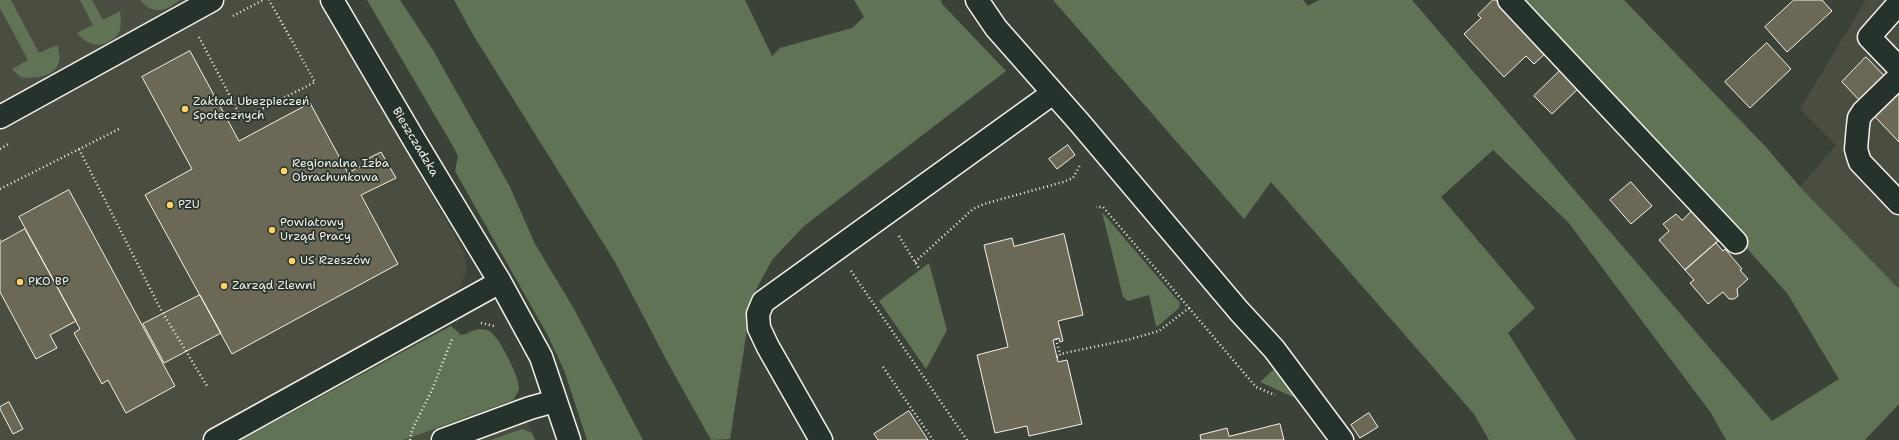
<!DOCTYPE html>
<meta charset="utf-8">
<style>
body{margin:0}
canvas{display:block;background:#3b4339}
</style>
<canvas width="1899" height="440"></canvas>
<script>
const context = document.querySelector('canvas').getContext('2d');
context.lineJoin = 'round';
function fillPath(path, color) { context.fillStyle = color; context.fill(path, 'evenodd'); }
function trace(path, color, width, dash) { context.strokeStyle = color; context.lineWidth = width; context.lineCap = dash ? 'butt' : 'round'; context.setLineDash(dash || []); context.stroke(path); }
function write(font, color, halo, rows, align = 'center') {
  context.font = font + ' "Shantell Sans",sans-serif'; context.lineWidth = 3.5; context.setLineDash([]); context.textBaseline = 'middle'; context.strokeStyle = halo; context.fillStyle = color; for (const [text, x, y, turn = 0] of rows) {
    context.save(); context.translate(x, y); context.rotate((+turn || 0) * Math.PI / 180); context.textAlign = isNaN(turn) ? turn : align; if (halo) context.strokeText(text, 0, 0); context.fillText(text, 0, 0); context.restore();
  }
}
const built = new Path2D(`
 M0,0H320L354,56L465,254L466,272L460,287L453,293L429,307L441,331L451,326L461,335L474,329H480L489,330L494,334L508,358L518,383L519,389L515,396L535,440H0Z
 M1866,0H1895L1899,7V289L1800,187L1836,145L1800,109Z`);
const green = new Path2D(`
 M0,0H11L39,53L57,45C68,73 42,80 20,77L12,69L28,60L0,8Z
 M80,0H92L103,20L120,11C121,17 121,24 120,30C118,36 114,38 110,41C97,49 86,43 77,33L93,25Z
 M140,0H179C166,12 152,15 140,0Z
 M367,0H400L433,50L509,185L535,244L574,309L643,440H587L564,370L547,334L455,171L458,156L454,148Z
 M454,0H745L772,56L780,48L852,28L864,17L854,0H941L942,4L1006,71L804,226L772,260L752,297L730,439L711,440L668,363L615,262L472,33Z
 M1053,0H1303L1308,6L1319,0H1412L1772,421L1839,379L1787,293L1523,0H1624L1765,146L1800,187L1899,289V404L1865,440H1726L1711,413L1568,222L1493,150L1441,197L1535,308L1508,333L1576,440H1489L1474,414L1271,182L1244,219Z
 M1102,212L1180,303L1179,308L1158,326H1156L1149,295L1128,301L1123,297Z
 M929,263L947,330L926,369L879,301Z
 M451,326L461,335C471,334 476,327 487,330C498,333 520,378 519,389C518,393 515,396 513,400L404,440H241Z
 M1276,369L1302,401L1260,382L1273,370Z
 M522,429L532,433L535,440H491Z`);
const building = new Path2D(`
 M1493,0H1497L1538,43L1550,49L1534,64L1526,56L1504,77L1464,34L1481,18L1478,15Z
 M1794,0H1822L1832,11L1787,52L1765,27Z
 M1767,43L1791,69L1750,108L1725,82Z
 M190,51L239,141L310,103L348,173L370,161L369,158L381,152L396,178L361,195L398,264L232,354L145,195L192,169L142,77Z
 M1866,57L1899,91V142L1842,82Z
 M1564,67L1581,86L1552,114L1534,96Z
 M1068,145L1075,155L1057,169L1049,159Z
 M1631,182L1652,206L1631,224L1610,200Z
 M69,190L175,386L126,413L108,380L102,384L74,333L80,329L19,217Z
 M1692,211L1718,241L1685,270L1659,240L1669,231L1663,224L1676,214L1682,220Z
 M25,229L76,321L50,335L57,348L36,359L0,292V243Z
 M1064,234L1083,315L1058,321L1063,341L1060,342L1059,338L1053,340L1058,362L1067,360L1082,424L1029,436L1027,426L995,433L977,355L1008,347L984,245L1012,238L1014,246Z
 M1716,243L1723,251L1725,249L1742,269L1740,270L1748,279L1737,289L1738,296L1734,299H1729L1723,292L1708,304L1690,283L1694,280L1685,270Z
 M200,295L221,333L164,363L143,324Z
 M9,402L23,429L13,434L0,409V407Z
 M909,411L928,440H878L874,434Z
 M1369,413L1378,427L1360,438L1351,425Z
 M1280,424L1284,440H1201L1200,435L1227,428L1229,436Z`);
const path = new Path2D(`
 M233,16L263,0
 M199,37L242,119L315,82L269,0
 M0,149L10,143
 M79,149L160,308L207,386
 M0,189L119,129
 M899,236L920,270
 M0,240L1,242
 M915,262L973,209L984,204L1063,182L1073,178L1080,165
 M851,271L967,440
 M1189,308L1256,387L1275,395
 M481,323L494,326
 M1056,339L1060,354
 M1057,357L1060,356V354L1127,340L1159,331L1189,308L1103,207H1096
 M883,367L933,440
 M410,440L412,430L432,390L452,339`);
const minor = new Path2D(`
 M977,0L996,28L1079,122L1239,311L1274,349L1342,440
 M1509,0L1736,242
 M1899,3L1869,37L1899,68
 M1899,77L1863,112L1859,118L1858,126L1856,149L1858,156L1860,162L1899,203
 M0,117L212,0
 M500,282L541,357L569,440
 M215,440L500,282L416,143L332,0
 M443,440L530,408L555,401
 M821,440L768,347L759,328L758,314L763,302L1053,93`);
const markers = [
 [185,109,4,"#ffd166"],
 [284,171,4,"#ffd166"],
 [170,205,4,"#ffd166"],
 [272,230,4,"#ffd166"],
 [292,261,4,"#ffd166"],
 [20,282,4,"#ffd166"],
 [224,286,4,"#ffd166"]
];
const poiNames = [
 ["Zakład Ubezpieczeń",193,102],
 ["Społecznych",193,116],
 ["Regionalna Izba",292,164],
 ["Obrachunkowa",292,178],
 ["PZU",178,205],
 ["Powiatowy",280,223],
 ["Urząd Pracy",280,237],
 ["US Rzeszów",300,261],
 ["PKO BP",28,282],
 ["Zarząd Zlewni",232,286]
];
const streetNames = [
 ["Bieszczadzka",415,142,59]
];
fillPath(built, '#494e41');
fillPath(green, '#617355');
fillPath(building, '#6b6955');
trace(building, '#f4f1e8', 1);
trace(minor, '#f4f1e8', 25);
trace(path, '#f4f1e8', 2.5, [1, 3]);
trace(minor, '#26332d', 22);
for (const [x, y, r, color] of markers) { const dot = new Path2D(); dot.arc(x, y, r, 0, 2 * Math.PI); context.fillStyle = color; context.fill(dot); trace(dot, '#26332d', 1.5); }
write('12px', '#f4f1e8', '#26332d', poiNames, 'left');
write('12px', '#f4f1e8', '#26332d', streetNames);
</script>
